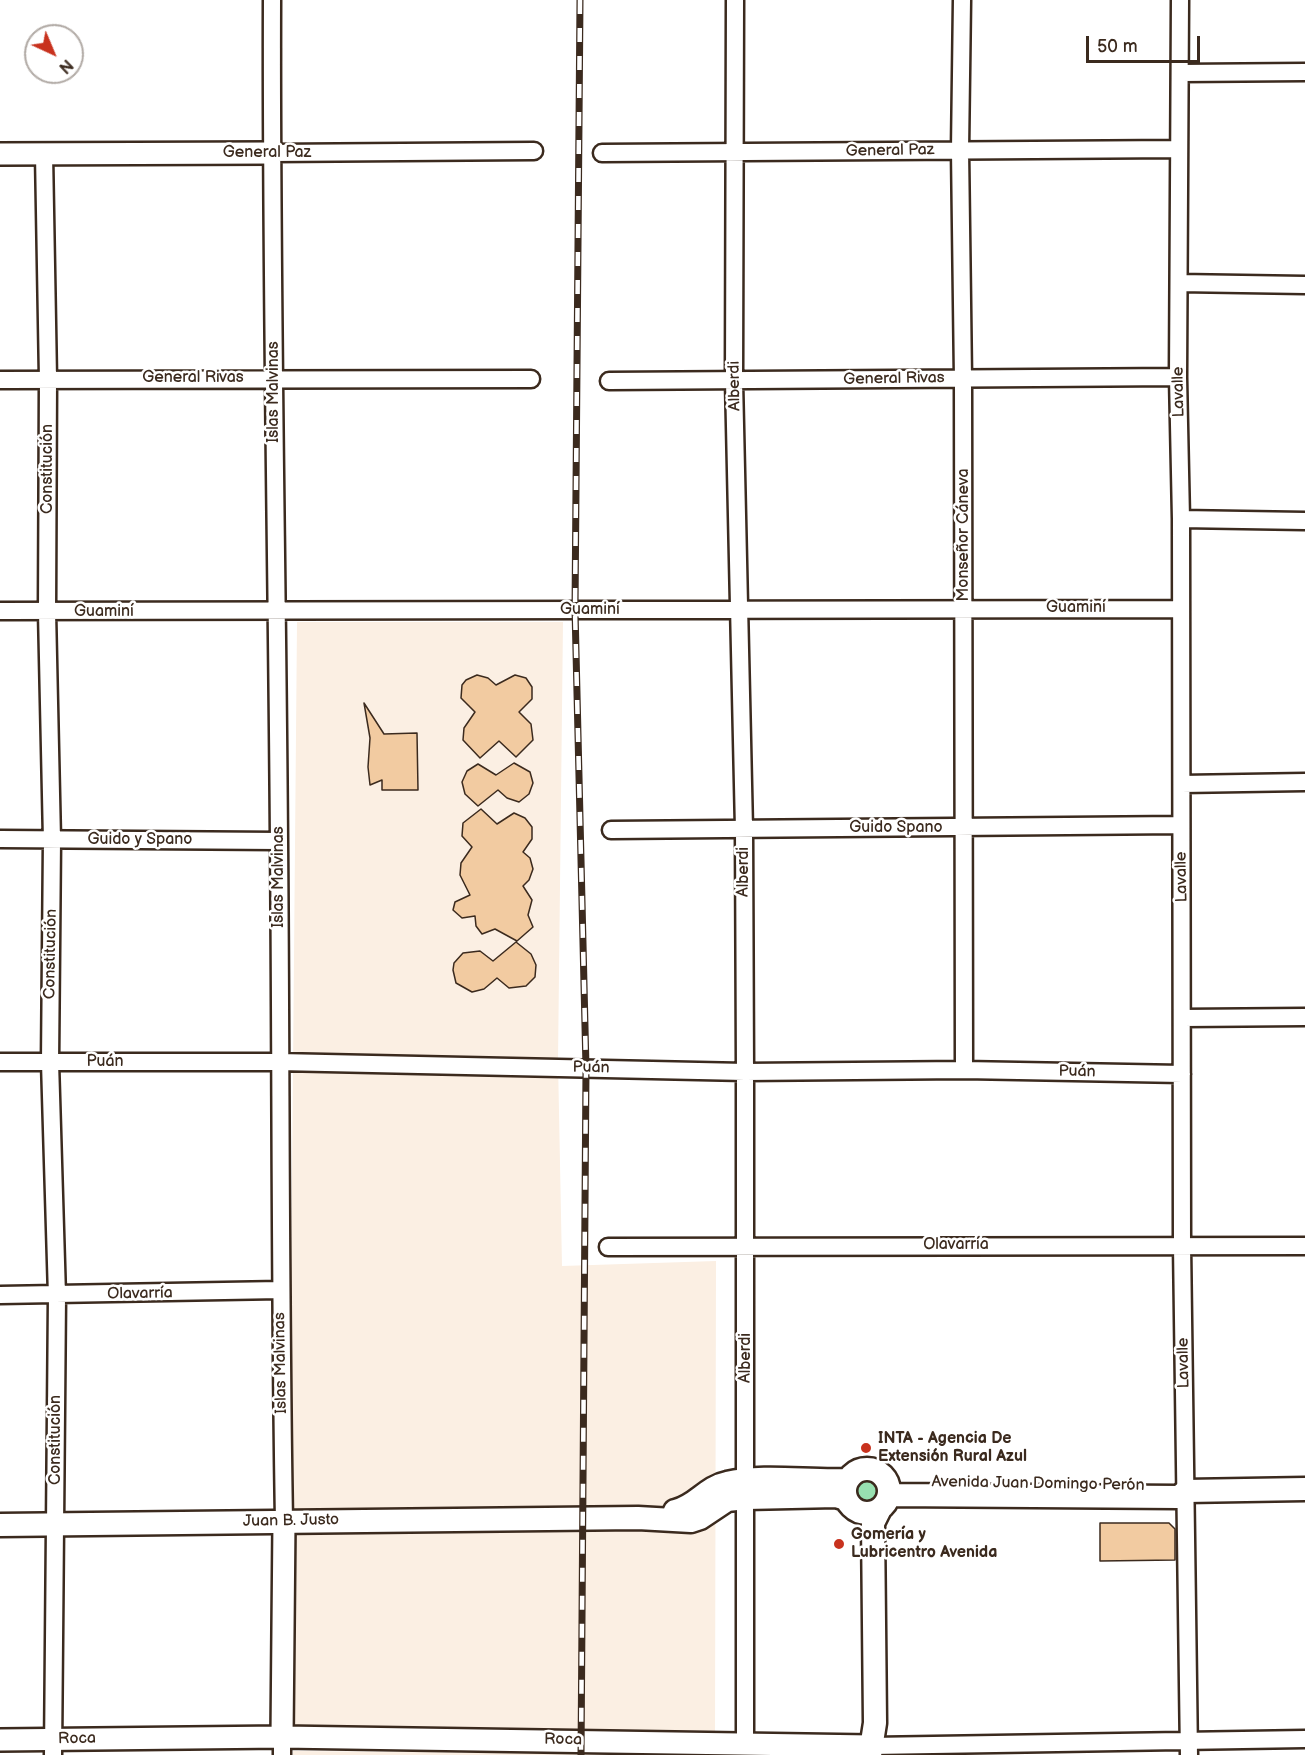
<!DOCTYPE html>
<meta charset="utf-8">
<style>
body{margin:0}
#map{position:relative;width:1305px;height:1755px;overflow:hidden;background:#fff;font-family:"Balsamiq Sans",sans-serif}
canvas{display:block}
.north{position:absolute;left:24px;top:24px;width:60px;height:60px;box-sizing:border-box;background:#fff;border:2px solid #b1aaa5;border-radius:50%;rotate:136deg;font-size:16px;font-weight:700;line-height:24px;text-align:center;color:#3b2a1e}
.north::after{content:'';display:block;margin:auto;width:21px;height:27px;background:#c8321e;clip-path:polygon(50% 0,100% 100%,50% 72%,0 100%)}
.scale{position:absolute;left:1086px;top:36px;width:114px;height:27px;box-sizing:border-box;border:3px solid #3b2a1e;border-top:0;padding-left:8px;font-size:18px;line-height:21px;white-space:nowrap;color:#3b2a1e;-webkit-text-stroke:4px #fff;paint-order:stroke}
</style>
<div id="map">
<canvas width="1305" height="1755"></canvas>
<div class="north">N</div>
<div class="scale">50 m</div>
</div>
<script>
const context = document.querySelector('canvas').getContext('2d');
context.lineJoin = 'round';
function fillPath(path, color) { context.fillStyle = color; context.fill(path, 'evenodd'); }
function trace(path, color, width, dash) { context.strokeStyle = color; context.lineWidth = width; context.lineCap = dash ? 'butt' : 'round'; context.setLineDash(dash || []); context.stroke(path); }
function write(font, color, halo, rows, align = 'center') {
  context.font = font + ' "Balsamiq Sans",sans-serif'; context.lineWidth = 5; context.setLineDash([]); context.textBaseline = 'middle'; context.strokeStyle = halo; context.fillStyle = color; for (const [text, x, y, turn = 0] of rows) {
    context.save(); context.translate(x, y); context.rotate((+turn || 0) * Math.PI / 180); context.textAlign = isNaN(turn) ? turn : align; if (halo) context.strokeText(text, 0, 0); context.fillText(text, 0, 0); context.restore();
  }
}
const built = new Path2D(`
 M297,622H563L558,1061L562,1266L716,1261L715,1740L287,1739Z
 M293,1751L686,1754V1755H293Z`);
const green = new Path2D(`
 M858 1491a11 11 0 1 1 22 0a11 11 0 1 1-22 0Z`);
const building = new Path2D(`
 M515,675L526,678L532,687V699L519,712L531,724L533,740L516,757L499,741L480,758L463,740L464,728L475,712L461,698L462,685L466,680L477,675L488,678L496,685Z
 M364,703L384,734L417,733L418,790H382V780L370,785L368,767L370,738Z
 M514,763L530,772L533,783L529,794L519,802L507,798L498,790L478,806L465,794L462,782L467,771L478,764L496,775Z
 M481,809L497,824L514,813L525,818L532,827V839L523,852L530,858L533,869L529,880L523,886L532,900L528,915L533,927L517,941L495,929L482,934L476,926L475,916L462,918L453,910L455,902L470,895L460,875L461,863L472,847L462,836L463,823Z
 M516,942L531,954L536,965L535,977L526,986L509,988L497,978L484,989L472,992L456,983L453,970L454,963L463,953L480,951L493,961Z
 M1100,1523H1169L1175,1529V1560L1100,1561Z`);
const minor = new Path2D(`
 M272,0C271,280 277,561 279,841C281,1068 280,1294 284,1521
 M735,0L734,381L744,829L745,1072V1743
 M962,0L960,150L963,379L964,1070
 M1180,0L1178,377L1181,519L1182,1245L1189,1755
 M1181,73L1305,72
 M272,153L534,151
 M602,153L1178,149
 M44,154L48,379L47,612L52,840L50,1062L57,1296L53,1755
 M1179,283L1305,285
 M0,380L531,379
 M609,381L1178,377
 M1181,519L1305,521
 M0,611L1181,609
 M1182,784L1305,782
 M611,830L1181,825
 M0,839L279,841
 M1183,1018L1305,1017
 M0,1062H279L745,1072L964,1070L1182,1074
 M608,1247L1305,1246
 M0,1295L280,1290
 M282,1737V1755
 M871,1746L1305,1739`);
const tertiary = new Path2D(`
 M0,154L272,153
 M282,1737L284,1521
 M0,1740L282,1737L871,1746`);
const secondary = new Path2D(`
 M845 1491a22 22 0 1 1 44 0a22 22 0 1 1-44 0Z
 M889,1495L1179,1497L1186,1491L1305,1489
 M675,1511C696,1507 706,1487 727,1483C765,1474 808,1482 847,1480
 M0,1525L638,1518L691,1521L700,1518L727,1500L746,1498L836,1496L846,1499
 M870,1755L875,1723L873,1523L880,1509`);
const rail = new Path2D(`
 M580,0L575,610L586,1068L581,1755`);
const markers = [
 [866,1448,6,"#c8321e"],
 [839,1544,6,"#c8321e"]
];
const streetNames = [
 ["General Paz",890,151,-1],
 ["General Paz",267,153],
 ["General Rivas",193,378],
 ["General Rivas",894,379,-1],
 ["Alberdi",735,386,-91],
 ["Islas Malvinas",274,392,-90],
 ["Lavalle",1179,392,-91],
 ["Constitución",48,469,-90],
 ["Monseñor Cáneva",964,535,-90],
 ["Guaminí",1076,608],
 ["Guaminí",590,610],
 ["Guaminí",104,612],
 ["Guido Spano",896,828],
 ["Guido y Spano",140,840],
 ["Alberdi",744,872,-90],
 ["Islas Malvinas",279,877,-90],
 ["Lavalle",1182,877,-91],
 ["Constitución",51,954,-89],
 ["Puán",105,1062],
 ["Puán",591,1068,1],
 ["Puán",1077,1072,1],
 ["Olavarría",956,1245],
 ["Olavarría",140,1294,-1],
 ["Alberdi",746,1358,-90],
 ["Islas Malvinas",281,1363,-91],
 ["Lavalle",1184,1363,-91],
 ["Constitución",56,1440,-90],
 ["Avenida Juan Domingo Perón",1038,1484,1],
 ["Juan B. Justo",291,1521,-1],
 ["Roca",77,1739,-1],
 ["Roca",563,1740,1]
];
const poiNames = [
 ["INTA - Agencia De",878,1439],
 ["Extensión Rural Azul",878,1457],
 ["Gomería y",851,1535],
 ["Lubricentro Avenida",851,1553]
];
fillPath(built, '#fbefe3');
fillPath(green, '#98e1b1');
fillPath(building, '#f2cba1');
trace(building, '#3b2a1e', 1.5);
trace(minor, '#3b2a1e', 21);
trace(tertiary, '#3b2a1e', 26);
trace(secondary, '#3b2a1e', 27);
trace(minor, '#fff', 16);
trace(tertiary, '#fff', 21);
trace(secondary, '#fff', 22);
trace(rail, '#3b2a1e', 7);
trace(rail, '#fff', 4.5, [14]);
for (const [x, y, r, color] of markers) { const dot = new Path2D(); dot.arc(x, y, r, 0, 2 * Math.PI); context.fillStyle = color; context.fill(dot); trace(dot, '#fff', 2); }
write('16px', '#3b2a1e', '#fff', streetNames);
write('bold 16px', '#3b2a1e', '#fff', poiNames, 'left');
</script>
